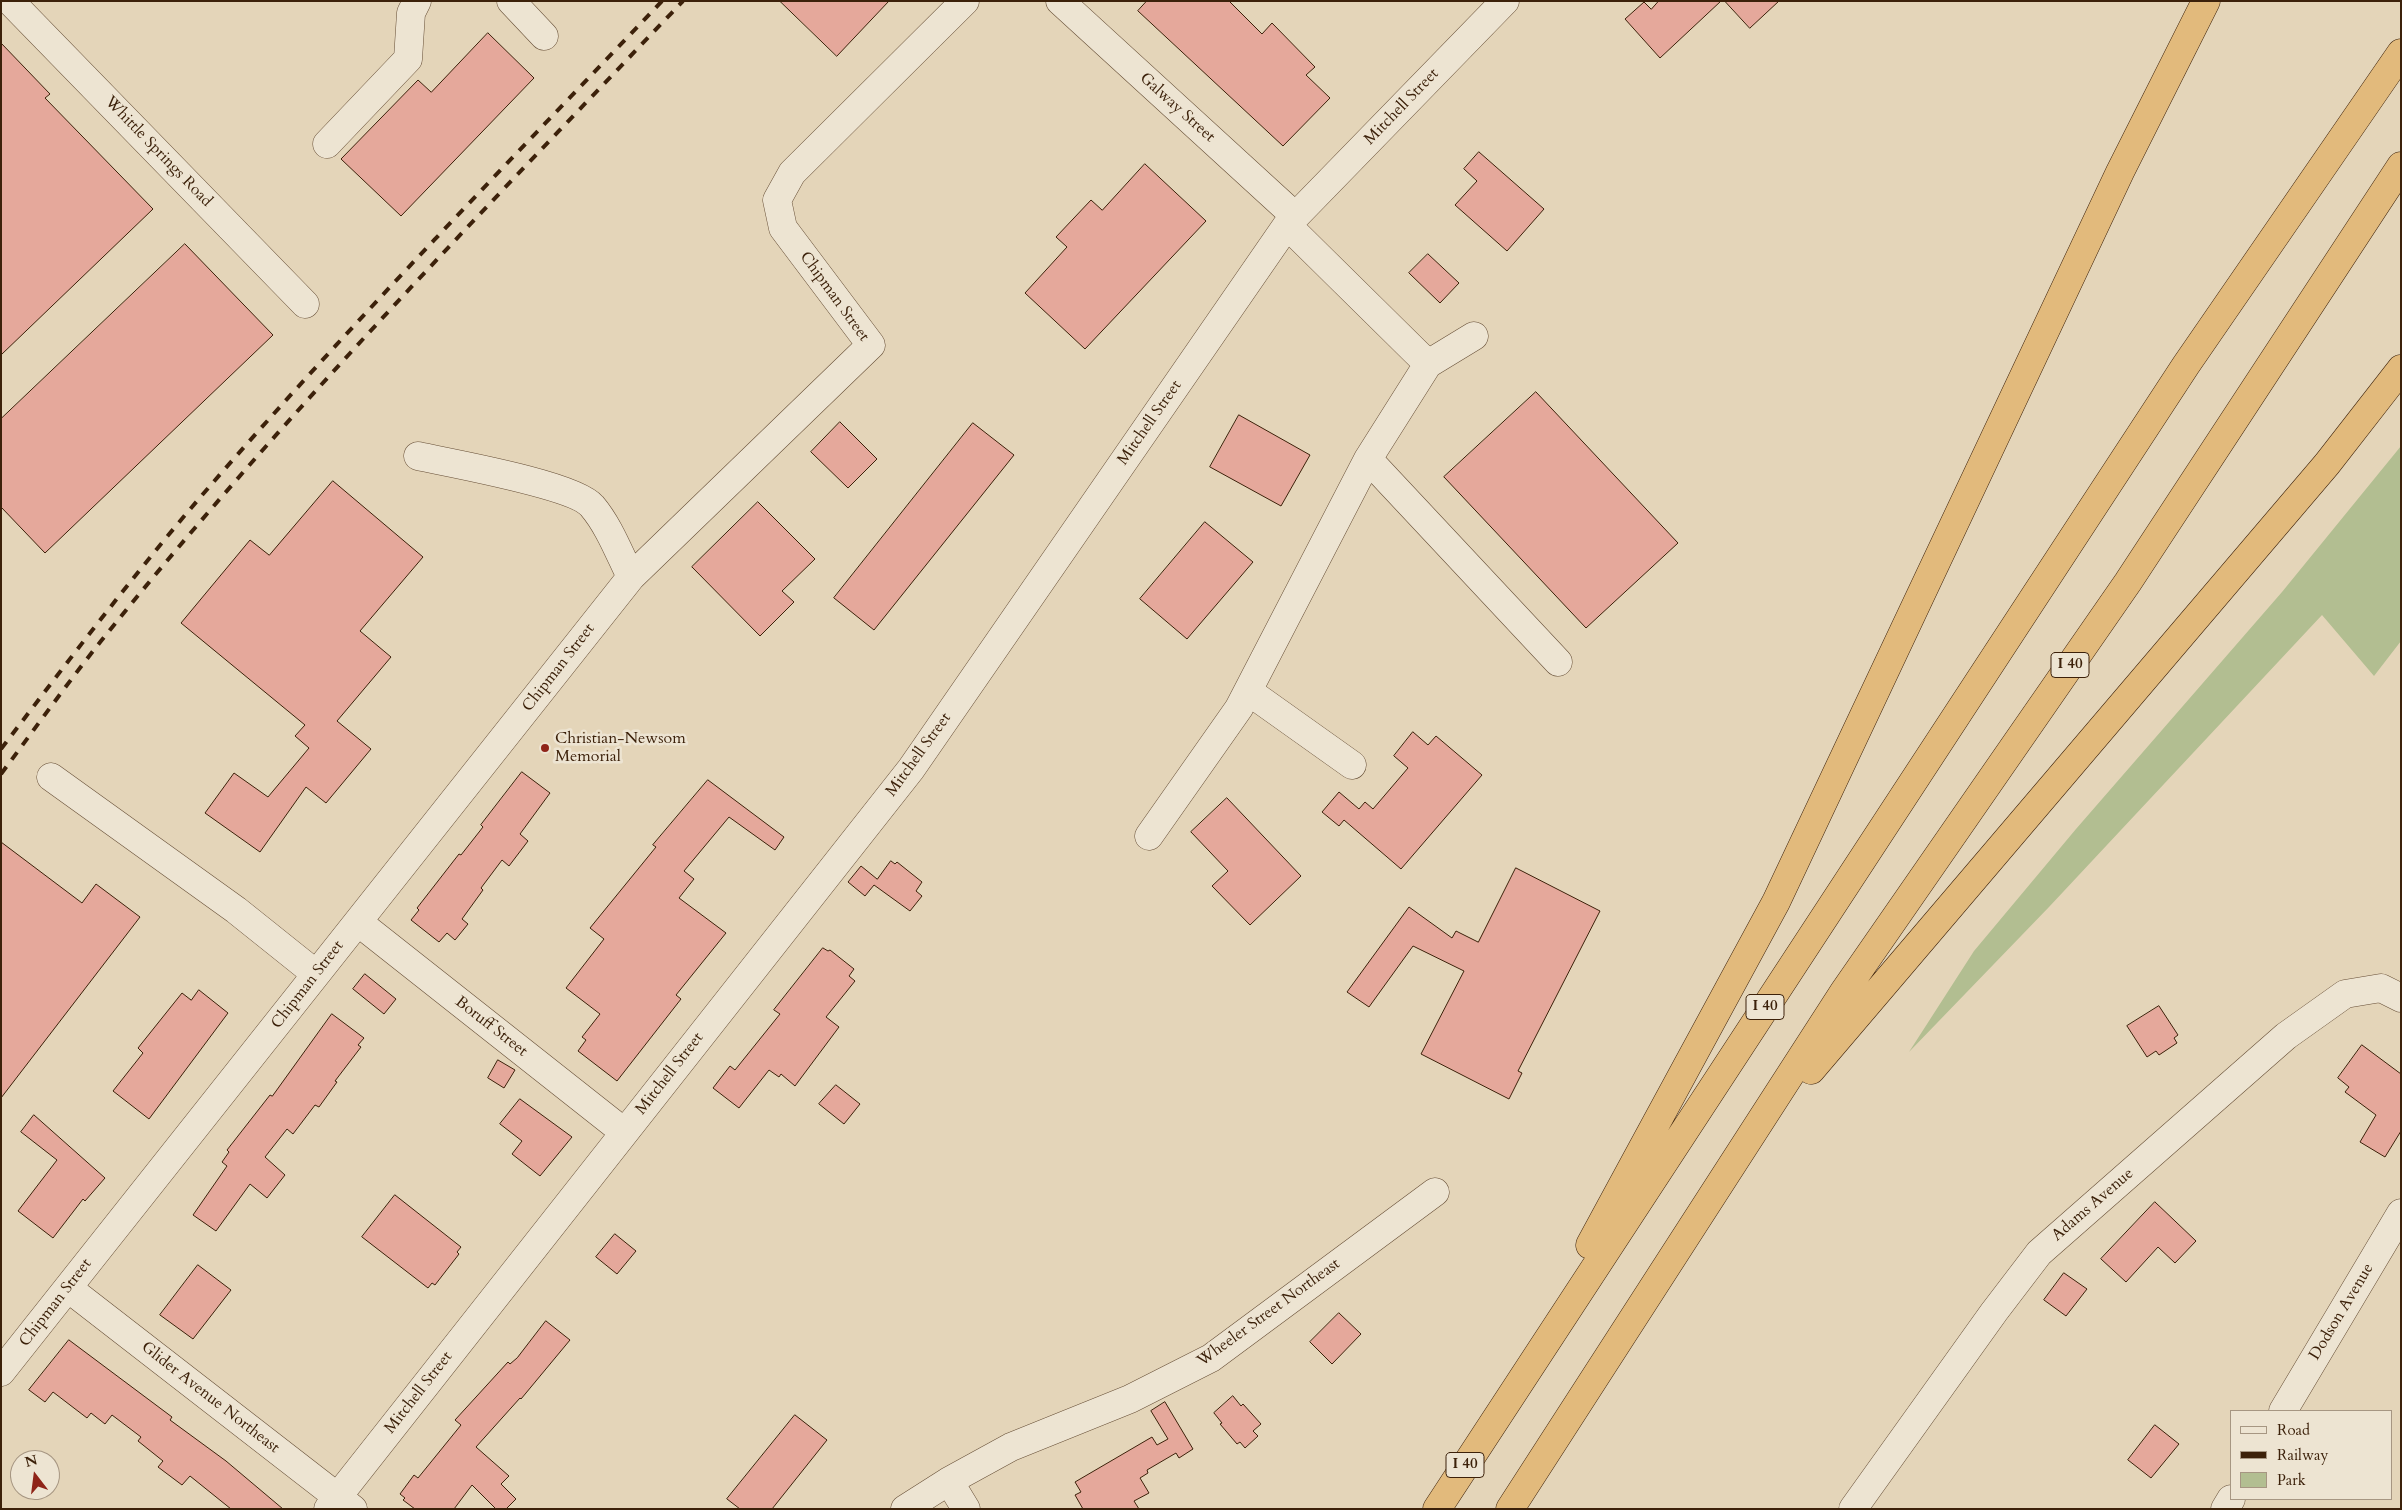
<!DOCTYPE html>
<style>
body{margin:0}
#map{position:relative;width:2402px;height:1510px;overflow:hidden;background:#e4d5b9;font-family:Cardo,serif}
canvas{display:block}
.frame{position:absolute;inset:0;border:2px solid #3c210a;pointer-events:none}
.legend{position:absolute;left:2230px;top:1410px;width:162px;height:90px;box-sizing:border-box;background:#ede4d2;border:1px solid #a69682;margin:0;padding:6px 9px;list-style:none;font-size:15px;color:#3c210a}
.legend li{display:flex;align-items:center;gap:10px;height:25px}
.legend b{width:25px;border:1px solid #a69682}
.north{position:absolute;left:10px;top:1450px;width:50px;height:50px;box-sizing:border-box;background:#ede4d2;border:1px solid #a69682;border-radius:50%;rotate:345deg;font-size:14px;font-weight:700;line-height:20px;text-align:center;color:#3c210a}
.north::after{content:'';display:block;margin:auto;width:18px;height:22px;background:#8f2418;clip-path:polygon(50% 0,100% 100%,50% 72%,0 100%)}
</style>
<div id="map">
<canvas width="2402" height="1510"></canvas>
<div class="frame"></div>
<ul class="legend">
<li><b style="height:6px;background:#ede4d2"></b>Road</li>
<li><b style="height:6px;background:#3c210a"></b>Railway</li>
<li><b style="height:14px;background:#b2be91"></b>Park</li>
</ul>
<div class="north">N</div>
</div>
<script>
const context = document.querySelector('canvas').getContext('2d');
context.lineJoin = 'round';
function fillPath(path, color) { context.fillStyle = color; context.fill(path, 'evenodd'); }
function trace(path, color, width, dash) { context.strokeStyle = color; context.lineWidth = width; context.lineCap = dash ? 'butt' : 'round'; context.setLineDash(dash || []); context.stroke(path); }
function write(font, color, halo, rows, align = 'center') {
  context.font = font + ' Cardo,serif'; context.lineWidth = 5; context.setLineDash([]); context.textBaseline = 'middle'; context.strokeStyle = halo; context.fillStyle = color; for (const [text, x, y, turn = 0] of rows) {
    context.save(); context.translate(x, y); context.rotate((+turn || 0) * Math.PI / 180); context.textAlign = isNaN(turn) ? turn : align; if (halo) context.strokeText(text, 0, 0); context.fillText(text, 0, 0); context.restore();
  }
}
const green = new Path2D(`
 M2401,446V641L2374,676L2322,615L2049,907L1909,1052L1974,951L2076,829L2282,592Z`);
const building = new Path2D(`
 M780,1H889L837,56Z
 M1147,1H1229L1262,34L1272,23L1315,67L1306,75L1330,98L1283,146L1138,11Z
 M1659,1H1721L1660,58L1625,19L1644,2L1651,9Z
 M1725,1H1779L1750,28Z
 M488,33L534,78L401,216L341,159L418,80L431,92Z
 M1,43L50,94L45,98L153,209L1,355Z
 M1479,152L1544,209L1507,251L1455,205L1477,181L1464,169Z
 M1145,164L1206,221L1085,349L1025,293L1067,247L1056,237L1091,200L1102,210Z
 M185,244L273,335L45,553L1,507V419Z
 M1428,254L1459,283L1440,303L1409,273Z
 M1536,392L1678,543L1586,628L1444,477Z
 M1239,415L1310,455L1281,506L1210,467Z
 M840,422L877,459L848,488L811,452Z
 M973,423L1014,455L874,630L834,598Z
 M333,481L423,557L360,631L391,657L337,721L371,749L326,803L306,787L260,852L205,813L234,773L268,797L309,748L295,736L305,725L181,623L250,540L269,555Z
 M758,502L815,559L782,591L794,602L760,636L692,567Z
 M1205,522L1253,562L1187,639L1140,599Z
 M1413,732L1428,745L1436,736L1482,775L1401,869L1344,820L1339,826L1322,812L1339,792L1359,809L1365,802L1373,809L1408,768L1394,756Z
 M522,772L550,793L520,834L528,841L509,866L502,860L481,888L483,890L462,919L468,924L455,940L447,933L439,942L411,920L419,910L417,908L459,854L461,855L483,827L481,825Z
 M708,780L784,837L775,850L729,817L684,871L694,879L679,898L726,933L676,995L681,999L617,1081L578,1051L586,1040L582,1037L600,1014L566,988L604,939L590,928L656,847L653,845Z
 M1227,798L1301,876L1250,925L1212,886L1228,871L1191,832Z
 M1,842L82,903L96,884L140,917L1,1098Z
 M891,861L895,864L897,862L922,882L916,891L922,896L910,911L874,885L865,896L848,882L861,866L877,879Z
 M1516,868L1600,911L1518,1071L1522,1073L1509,1099L1421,1054L1464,971L1413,946L1369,1007L1347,992L1409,907L1452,938L1456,931L1478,942Z
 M823,948L828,951L830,950L854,969L849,976L855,981L826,1017L839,1027L795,1086L781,1074L779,1077L769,1070L739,1108L713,1088L730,1066L735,1070L780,1014L774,1010Z
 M365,974L396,999L384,1014L353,989Z
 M199,990L228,1013L149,1119L113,1091L143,1053L138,1048L182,993L191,1000Z
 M2159,1006L2178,1035L2174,1038L2177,1043L2159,1055L2156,1051L2147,1057L2127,1026Z
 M332,1014L364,1038L358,1045L361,1047L335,1081L337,1082L319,1107L315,1105L293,1134L287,1129L265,1157L285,1175L267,1198L250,1184L216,1231L193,1215L227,1166L222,1162L229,1152L227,1150L270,1095L272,1096Z
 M2362,1045L2401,1074V1131L2385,1157L2360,1142L2376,1115L2345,1092L2349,1087L2338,1078Z
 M498,1060L515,1070L504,1088L488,1078Z
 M836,1085L860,1104L844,1124L819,1104Z
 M520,1099L572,1137L540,1176L512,1154L522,1141L500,1124Z
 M34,1115L105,1178L85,1201L83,1199L53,1238L18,1211L57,1160L21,1132Z
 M395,1195L461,1247L457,1252L459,1254L435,1285L432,1283L428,1288L362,1237Z
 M2155,1202L2196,1241L2175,1263L2158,1247L2126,1282L2101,1259Z
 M615,1234L636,1251L617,1274L596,1257Z
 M198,1265L231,1290L193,1339L160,1315Z
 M2064,1273L2087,1289L2066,1316L2044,1300Z
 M1339,1313L1361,1334L1332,1364L1310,1342Z
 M546,1321L570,1340L521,1399L520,1398L476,1447L509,1476L501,1484L516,1499L506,1509H496L472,1485L454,1509H415L403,1500L405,1498L400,1494L414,1475L418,1478L461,1425L455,1420L508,1362L510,1364L517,1358Z
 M69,1340L172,1417L170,1420L226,1461L283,1509H231L190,1476L182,1485L158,1467L163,1461L138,1441L141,1437L112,1415L105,1424L91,1413L87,1418L53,1392L45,1402L29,1390Z
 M1233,1396L1241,1406L1243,1404L1261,1424L1253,1431L1258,1436L1245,1448L1240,1442L1237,1444L1220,1424L1222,1423L1214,1413Z
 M1165,1402L1193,1449L1179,1458L1176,1453L1147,1470L1148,1473L1140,1478L1149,1493L1134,1501L1139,1509H1083L1075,1495L1081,1492L1075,1482L1152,1437L1157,1445L1168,1439L1151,1411Z
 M795,1415L827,1440L772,1509H740L727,1499Z
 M2155,1425L2179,1444L2151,1478L2128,1460Z`);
const minor = new Path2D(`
 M10,1L305,304
 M511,1L544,36
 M1060,1L1295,216
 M327,144L408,59L411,13L417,1
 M1287,225L1428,364
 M418,456C450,463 575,485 592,506C609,526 619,553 631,577
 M1368,459L1558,662
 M1248,691L1352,765
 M51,777L236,910L316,974
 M1149,836L1239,708L1368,459L1428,364L1474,336
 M358,922L624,1132
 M68,1288L353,1509
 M1,1372L631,577L871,345L783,228L777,200L792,173L965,1
 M2283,1411L2401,1213
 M949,1481L966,1509
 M328,1509L911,769L1287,225L1505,1
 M905,1509L949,1481L1011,1447L1130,1399L1211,1358L1435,1192
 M1853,1509L1994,1312L2039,1253L2286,1036L2345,994L2381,988L2401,998
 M2225,1509L2231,1499`);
const highway = new Path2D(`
 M1811,1070L2327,464L2401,369
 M1590,1245L1776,902L2120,172L2206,1
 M1437,1509L2186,365L2401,53
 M1510,1509L1843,993L2128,582L2401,166`);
const rail = new Path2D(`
 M1,749C69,660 137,570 210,486C355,319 510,161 662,1
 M1,774C34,730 66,685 101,641C282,416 484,210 683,1`);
const markers = [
 [545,748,5,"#8f2418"]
];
const shields = [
 [2070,665,38],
 [1765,1007,38],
 [1465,1465,38]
];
const shieldNames = [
 ["I 40",2070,665],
 ["I 40",1765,1007],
 ["I 40",1465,1465]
];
const streetNames = [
 ["Mitchell Street",1402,107,-46],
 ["Galway Street",1177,108,42],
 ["Whittle Springs Road",158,152,46],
 ["Chipman Street",834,297,54],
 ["Mitchell Street",1150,423,-55],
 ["Chipman Street",559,668,-52],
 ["Mitchell Street",919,755,-54],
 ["Chipman Street",308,985,-52],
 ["Boruff Street",491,1027,38],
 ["Mitchell Street",670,1074,-52],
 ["Adams Avenue",2093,1205,-41],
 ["Chipman Street",56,1303,-52],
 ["Dodson Avenue",2342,1312,-59],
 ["Wheeler Street Northeast",1269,1313,-36],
 ["Mitchell Street",419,1393,-52],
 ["Glider Avenue Northeast",210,1398,38]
];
const poiNames = [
 ["Christian-Newsom",555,739],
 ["Memorial",555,757]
];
fillPath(green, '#b2be91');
fillPath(building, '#e5a89b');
trace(building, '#3c210a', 1);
trace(minor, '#664e36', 29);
trace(highway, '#3c210a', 29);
trace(minor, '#ede4d2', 28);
trace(highway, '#e2ba7c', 28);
trace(rail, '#3c210a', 4, [9, 9]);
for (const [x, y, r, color] of markers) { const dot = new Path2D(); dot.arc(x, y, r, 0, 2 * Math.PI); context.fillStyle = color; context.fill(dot); trace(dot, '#ede4d2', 2); }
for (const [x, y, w] of shields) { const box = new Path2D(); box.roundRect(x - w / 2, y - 12.5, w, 25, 4); context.fillStyle = '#ede4d2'; context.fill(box); trace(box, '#3c210a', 1); }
write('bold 15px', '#3c210a', null, shieldNames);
write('16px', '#3c210a', '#ede4d2', streetNames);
write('16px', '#3c210a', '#ede4d2', poiNames, 'left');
</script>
